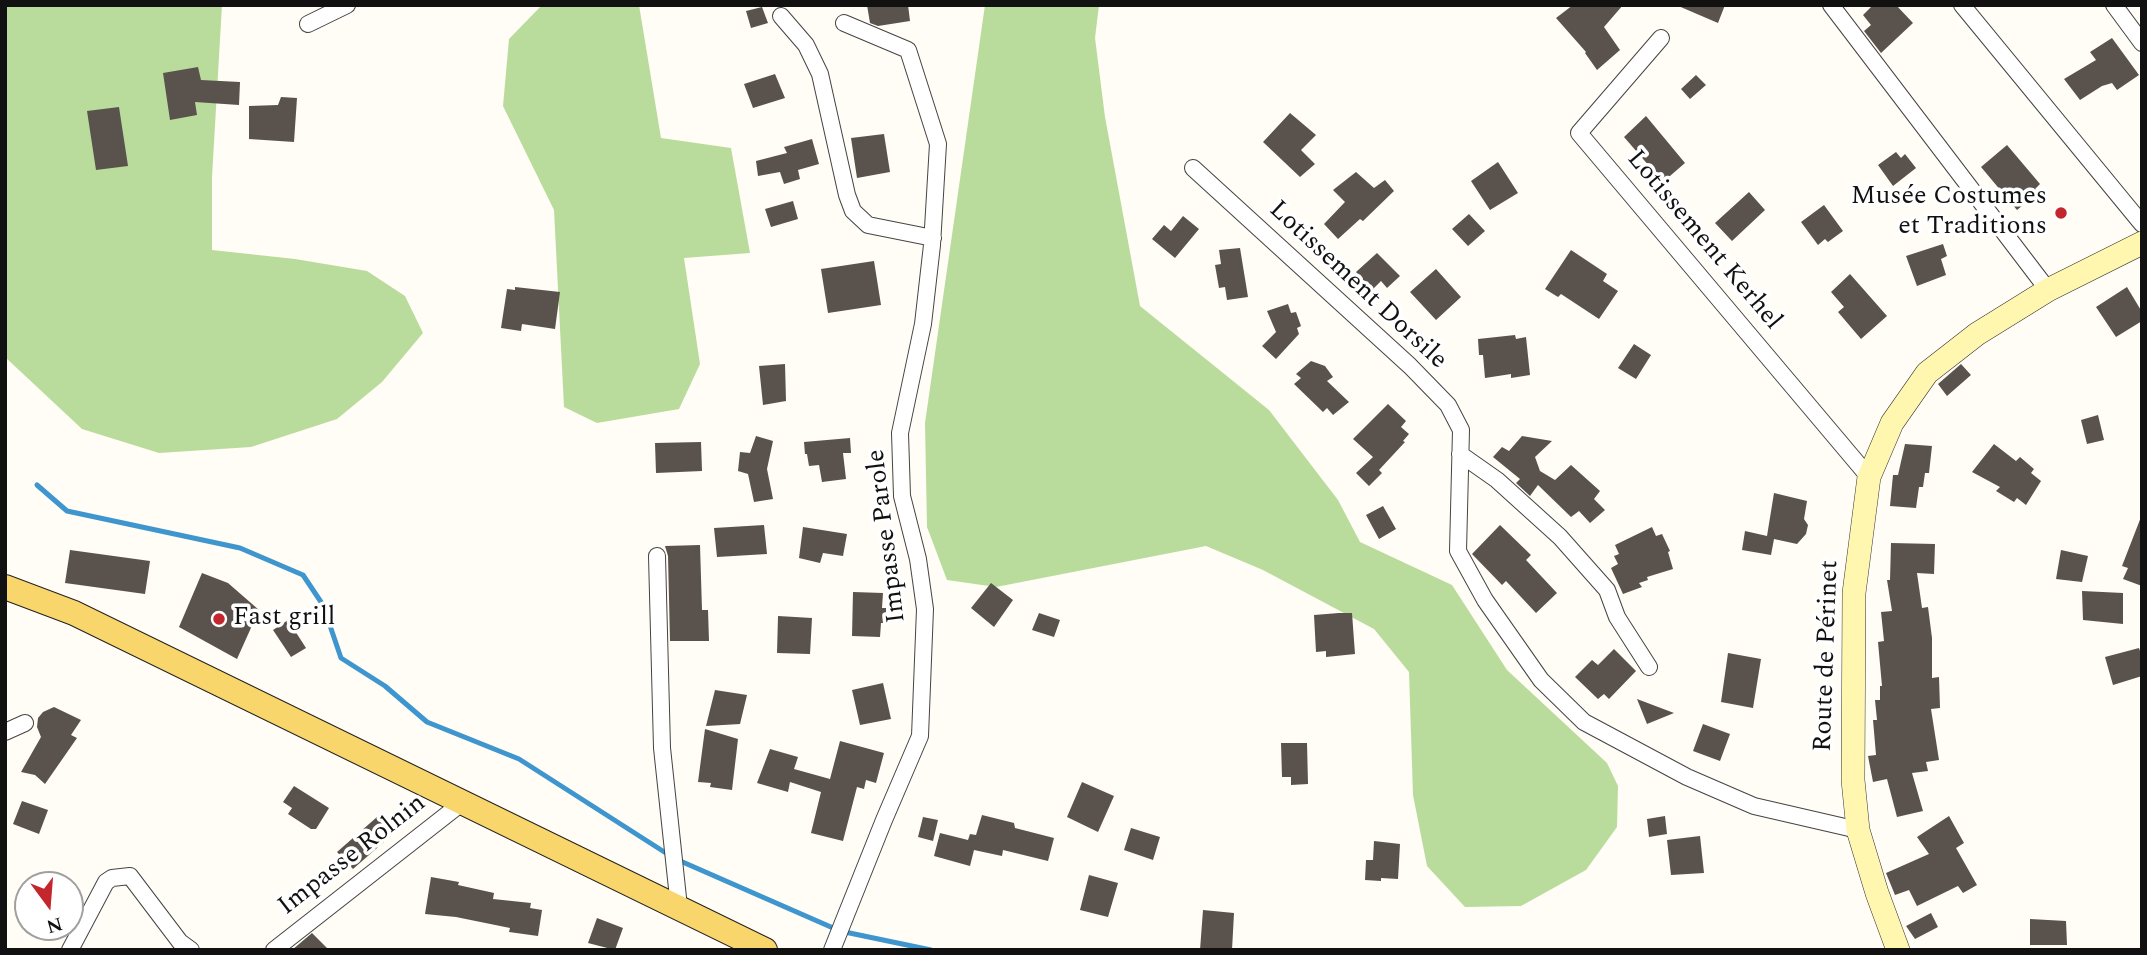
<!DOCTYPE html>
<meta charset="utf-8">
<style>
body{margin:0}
#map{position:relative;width:2147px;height:955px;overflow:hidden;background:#fffdf5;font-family:Spectral,serif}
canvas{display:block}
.frame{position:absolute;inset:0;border:7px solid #111;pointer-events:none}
.north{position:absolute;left:14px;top:871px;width:70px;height:70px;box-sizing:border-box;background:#fff;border:2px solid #a0a0a0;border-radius:50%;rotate:164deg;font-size:19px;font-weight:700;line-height:28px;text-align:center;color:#111}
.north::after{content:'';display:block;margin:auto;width:24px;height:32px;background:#c4262e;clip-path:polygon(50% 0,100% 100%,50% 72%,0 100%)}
</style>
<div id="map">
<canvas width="2147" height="955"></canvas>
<div class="frame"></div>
<div class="north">N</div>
</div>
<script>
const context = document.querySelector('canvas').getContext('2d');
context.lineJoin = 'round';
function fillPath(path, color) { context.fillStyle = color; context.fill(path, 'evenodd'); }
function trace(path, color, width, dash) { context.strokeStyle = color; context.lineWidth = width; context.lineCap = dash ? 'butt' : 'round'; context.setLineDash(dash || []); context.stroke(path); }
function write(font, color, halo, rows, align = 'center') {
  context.font = font + ' Spectral,serif'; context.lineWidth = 7; context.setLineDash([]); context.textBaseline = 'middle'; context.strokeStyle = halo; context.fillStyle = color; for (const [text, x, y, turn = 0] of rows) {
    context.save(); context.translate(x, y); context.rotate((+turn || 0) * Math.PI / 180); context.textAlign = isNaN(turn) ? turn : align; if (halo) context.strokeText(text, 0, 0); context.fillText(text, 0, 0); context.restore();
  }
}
const forest = new Path2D(`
 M5,5H222L212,177V250L295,259L367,271L405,296L423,333L382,382L337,419L251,447L159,453L82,429L5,357Z
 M542,5H639L661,138L731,148L750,253L684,258L700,364L679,409L597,423L564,407L554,210L503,106L509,39Z
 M985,5H1099L1095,38L1105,117L1140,306L1269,410L1338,500L1360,542L1452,585L1507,670L1607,763L1618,786L1617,827L1586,870L1521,906L1465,907L1427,866L1413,795L1409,672L1374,629L1263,570L1206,546L996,587L947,580L927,527L925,423Z`);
const stream = new Path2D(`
 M37,485L67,511L240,548L303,575L323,605L341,658L385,686L427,722L519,759L669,855
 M678,860L840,931L931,950`);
const building = new Path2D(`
 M867,5H908L910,21L878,26L870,23Z
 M1573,5H1623L1604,27L1620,50L1597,70L1585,53L1586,52L1556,18Z
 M1676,5H1725L1718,23Z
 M1873,5H1896L1913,23L1881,53L1864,31L1871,25L1863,15Z
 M762,7L768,23L751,28L746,11Z
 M2112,38L2139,75L2117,90L2112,83L2102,86L2080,100L2064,79L2096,60L2090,52Z
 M198,67L201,80L240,82L239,105L195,102L197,115L170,120L163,73Z
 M775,74L785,98L753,108L744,84Z
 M1696,75L1706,85L1690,99L1681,89Z
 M281,97L297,98L294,142L249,139V106L278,105Z
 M119,107L128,166L96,170L87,111Z
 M1290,113L1316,135L1301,150L1315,164L1300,177L1263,142Z
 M1646,116L1685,163L1663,182L1624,137Z
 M884,134L890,172L857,178L851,138Z
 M812,139L819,164L798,170L800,179L784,184L780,172L758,176L756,161L787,153L784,147Z
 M2007,145L2040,184L2035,189L2038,193L2017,210L1981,167Z
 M1896,152L1901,158L1905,154L1916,168L1893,186L1878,165Z
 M1498,162L1518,193L1490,210L1471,181Z
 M1356,172L1374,188L1385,180L1394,191L1363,221L1360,219L1338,239L1324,224L1345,202L1333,190Z
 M1749,192L1765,210L1732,241L1715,223Z
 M793,201L798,219L771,227L765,209Z
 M1824,205L1843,231L1828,242L1825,239L1818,245L1801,222Z
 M1469,214L1485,231L1468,246L1452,229Z
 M1183,216L1199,229L1175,258L1152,239L1164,225L1171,231Z
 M1943,244L1947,256L1941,259L1946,275L1917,286L1906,256Z
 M1240,248L1248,297L1227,300L1225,287L1219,288L1215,265L1221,264L1219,250Z
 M1571,250L1607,274L1603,281L1618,291L1599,319L1561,294L1558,297L1545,289Z
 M1377,253L1400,276L1387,288L1381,281L1372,290L1356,272Z
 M874,261L881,305L828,313L821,269Z
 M1436,269L1461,297L1436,320L1410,292Z
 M1850,274L1887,316L1861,339L1838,312L1844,307L1831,292Z
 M515,287L560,292L555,329L522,324L521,331L501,328L507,289L515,290Z
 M2127,287L2142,312V321L2116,337L2096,307Z
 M1288,304L1291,313L1296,312L1301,326L1297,328L1299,334L1276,359L1262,346L1276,332L1267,311Z
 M1515,335L1516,339L1526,337L1530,375L1511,378V374L1485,378L1483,355H1479L1478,339Z
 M1634,344L1651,355L1636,379L1618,368Z
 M1311,361L1325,366L1333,377L1327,381L1349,402L1333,415L1327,408L1323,412L1294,384L1301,378L1296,374Z
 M785,364L786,401L763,405L759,366Z
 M1961,364L1971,375L1947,396L1938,384Z
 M1388,404L1406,421L1401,427L1409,434L1403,441L1405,442L1379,470L1382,473L1369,486L1356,473L1373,457L1353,439Z
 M2098,415L2104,440L2087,444L2081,420Z
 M756,436L773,441L767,469L773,499L754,502L748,474L738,471L740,452L750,453Z
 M1522,436L1552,441L1535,457L1540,471L1555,480L1571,465L1600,491L1594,499L1605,510L1590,523L1579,511L1571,517L1538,485L1530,496L1516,483L1520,479L1493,457L1502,447L1509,451Z
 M850,438L851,453H843L846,479L822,482L819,465L809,466L807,454H805L804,442Z
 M701,442L702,471L656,473L655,443Z
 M1905,444L1932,446L1929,473H1925L1923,487H1919L1916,508L1890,506L1893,475H1898Z
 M1994,444L2016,461L2020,457L2034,469L2031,473L2041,481L2026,505L2017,498L2014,502L1996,491L2000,487L1972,472Z
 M1774,493L1807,501L1804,519L1808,525L1806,534L1797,544L1774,539L1771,555L1742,550L1745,531L1767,536Z
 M1383,506L1396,529L1379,539L1366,515Z
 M2141,517H2142V586L2123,579L2128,568L2122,566Z
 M764,525L767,554L717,557L714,528Z
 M1500,525L1531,555L1526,560L1557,593L1536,613L1506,581L1502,585L1472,554Z
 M803,527L847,534L843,556L823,553L820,563L799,558Z
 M1652,527L1656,536L1662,534L1670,551L1668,552L1673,569L1647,577L1648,580L1639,583L1642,587L1623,594L1611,568L1618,564L1614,556L1619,554L1615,545Z
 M1891,543L1935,544L1934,574L1917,573L1922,608L1928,607L1932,638V678L1939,677L1940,708L1931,709L1939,760L1926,762L1928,771L1912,773L1923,811L1897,817L1887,779L1873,782L1868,756L1876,755L1873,720H1877L1875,700H1880V686H1882L1878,642L1884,641L1881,612L1892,611L1887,580H1890Z
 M700,545L702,610H708L709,641H670L668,556L665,546Z
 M70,550L150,561L145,594L65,583Z
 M2061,550L2088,556L2082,582L2056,579Z
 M202,573L228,583L259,610L237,659L179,627Z
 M991,583L1013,600L994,627L971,608Z
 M2082,591L2123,593V624L2083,620Z
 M853,592L883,593L882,608H886V623H881L880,637L852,636Z
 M1039,613L1060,620L1054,637L1032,630Z
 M1339,613H1352L1355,654L1326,657V651L1316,652L1314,615Z
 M778,616L812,618L810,654L777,653Z
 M288,620L306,648L291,657L273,630Z
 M2139,648L2142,657V676L2113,685L2105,657Z
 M1614,649L1636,671L1609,699L1604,694L1598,699L1575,677L1592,660L1598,665Z
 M1728,653L1761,659L1753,708L1721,702Z
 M883,683L891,719L860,725L852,690Z
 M715,690L747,695L740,724L706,726Z
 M1637,699L1674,713L1647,724Z
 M54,707L81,720L71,735L77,738L45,784L35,775L21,772L41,737L37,727L38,718L43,712Z
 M1703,724L1730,734L1720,761L1693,751Z
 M705,729L738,739L732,790L710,787L711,783L698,782Z
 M840,741L884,753L876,783L866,780L864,789L857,787L843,841L811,833L821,792L790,782L788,792L757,783L770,749L798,757L794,769L830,779Z
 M1281,743H1307L1308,784L1291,785V777H1282Z
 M1082,782L1114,796L1098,832L1067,817Z
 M294,786L329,808L316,829H311L288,814L292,808L283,802Z
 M22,801L48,810L39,834L13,824Z
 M982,815L1014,823L1015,828L1054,838L1048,861L1003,850L1002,856L974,850L970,866L934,856L940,833L968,840L970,834L976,835Z
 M1665,816L1667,834L1649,837L1647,819Z
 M1949,816L1964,843L1956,848L1977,885L1963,893L1958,886L1917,906L1909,890L1895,895L1886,873L1929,854L1917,837Z
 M377,817L393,834L353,869L337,852Z
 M923,817L938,820L933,841L918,837Z
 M1131,828L1160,837L1153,860L1124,850Z
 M1700,836L1704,873L1671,875L1667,840Z
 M1374,841L1400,844L1398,879L1381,878V881L1365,880L1366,860H1373Z
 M1089,875L1118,883L1108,917L1080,910Z
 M431,877L459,882L458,885L494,893L493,899L531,903L530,908L542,910L538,936L509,932L510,928L456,917L425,914Z
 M1203,910L1234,913L1232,950H1200Z
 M1931,913L1938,927L1915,939L1906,926Z
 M597,918L623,928L615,950L588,943Z
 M2030,919L2066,921L2067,945H2030Z
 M312,933L329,950H291H292Z`);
const street = new Path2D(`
 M1831,5L2048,290
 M1962,5L2142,224
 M2114,5L2142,43
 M781,16L806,45L820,74L847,195L853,211L868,225L933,238
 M308,24L347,5
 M1661,38L1579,133L1869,477
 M1193,168L1410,366L1448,405L1461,430L1458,551L1485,600L1541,680L1584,722L1687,777L1754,806L1858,830
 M1460,454L1497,480L1560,537L1607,590L1617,617L1649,667
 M657,556L662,748L679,907
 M5,732L25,723
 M70,950L106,882L112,878L130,876L180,942L191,950
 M274,950L463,802
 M832,950L884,820L920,736L925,609L918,559L902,496L900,433L923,324L932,245L938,144L908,50L844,23`);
const secondary = new Path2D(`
 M1898,950L1877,893L1858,830L1853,780L1854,593L1869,477L1892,423L1927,373L1977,334L2048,290L2142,243`);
const primary = new Path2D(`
 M5,587L74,613L765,950`);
const markers = [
 [2061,213,7,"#c4262e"],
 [219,619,7,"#c4262e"]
];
const poiNames = [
 ["Musée Costumes",2047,198],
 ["et Traditions",2047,228],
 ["Fast grill",233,619,"left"]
];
const streetNames = [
 ["Lotissement Kerhel",1703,241,50],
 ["Lotissement Dorsile",1357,286,43],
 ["Impasse Parole",888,536,-97],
 ["Route de Périnet",1828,656,-88],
 ["Impasse Rolnin",353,856,-38]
];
fillPath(forest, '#b9dc9c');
trace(stream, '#3f96cf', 5);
fillPath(building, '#5a524d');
trace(street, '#444', 18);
trace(secondary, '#333', 24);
trace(primary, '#222', 26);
trace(street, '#fff', 16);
trace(secondary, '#fff6b0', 23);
trace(primary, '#f9d66b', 24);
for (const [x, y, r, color] of markers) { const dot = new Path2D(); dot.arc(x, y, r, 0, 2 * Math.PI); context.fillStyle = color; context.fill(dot); trace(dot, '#fff', 2.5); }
write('26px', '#111', '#fff', poiNames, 'right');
write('26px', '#111', '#fff', streetNames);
</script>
